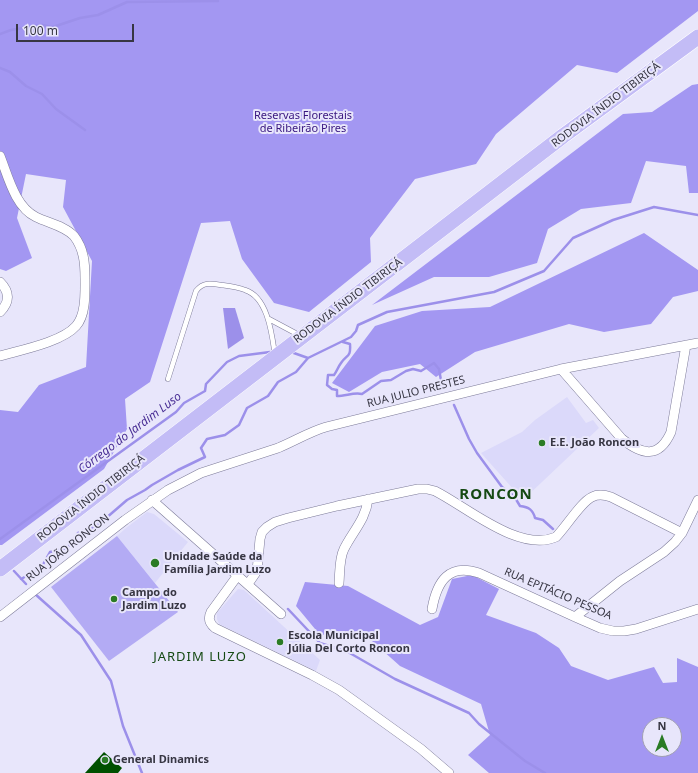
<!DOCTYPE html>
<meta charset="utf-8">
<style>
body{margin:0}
#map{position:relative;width:698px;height:773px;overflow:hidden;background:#e8e6fb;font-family:"Noto Sans",sans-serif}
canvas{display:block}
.north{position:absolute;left:642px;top:717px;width:40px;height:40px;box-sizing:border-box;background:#e8e6fb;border:1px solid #a1a0b1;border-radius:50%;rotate:0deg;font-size:11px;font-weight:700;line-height:16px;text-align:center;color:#373643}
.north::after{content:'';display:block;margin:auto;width:14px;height:18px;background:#2a7b25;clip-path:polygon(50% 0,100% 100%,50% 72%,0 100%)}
.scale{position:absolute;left:16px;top:24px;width:118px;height:18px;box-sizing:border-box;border:2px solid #373643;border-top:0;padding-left:5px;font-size:12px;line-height:14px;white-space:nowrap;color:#373643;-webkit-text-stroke:3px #e8e6fb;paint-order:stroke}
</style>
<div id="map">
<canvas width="698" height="773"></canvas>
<div class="north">N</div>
<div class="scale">100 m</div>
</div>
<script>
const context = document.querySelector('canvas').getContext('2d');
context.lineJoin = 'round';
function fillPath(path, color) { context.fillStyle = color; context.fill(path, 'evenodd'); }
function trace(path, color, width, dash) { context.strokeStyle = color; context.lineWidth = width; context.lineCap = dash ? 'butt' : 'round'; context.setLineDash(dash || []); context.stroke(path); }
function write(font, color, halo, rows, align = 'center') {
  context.font = font + ' "Noto Sans",sans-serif'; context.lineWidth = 4; context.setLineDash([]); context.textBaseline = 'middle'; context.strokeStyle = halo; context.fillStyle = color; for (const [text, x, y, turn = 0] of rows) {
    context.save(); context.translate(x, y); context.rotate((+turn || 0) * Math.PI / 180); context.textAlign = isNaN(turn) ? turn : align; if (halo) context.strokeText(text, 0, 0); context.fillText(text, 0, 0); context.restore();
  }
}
const built = new Path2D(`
 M567,397L586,423L593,420L599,428L523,500L481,453L522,432L535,420Z
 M147,512L154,514L188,542L155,583L117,536L126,528Z
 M238,589L244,590L320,660L316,671L219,624L217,619V613Z`);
const green = new Path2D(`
 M117,536L178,612L109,661L51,587Z`);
const forest = new Path2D(`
 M0,0H698V11L617,73L577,65L496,134L476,164L415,179L370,238L371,262L309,312L274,303L242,259L230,221L201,223L150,382L125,399L127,429L104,469L2,545H0V410L18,412L39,385L86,367L92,261L63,207L66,180L26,174L17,218L32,258L6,271L0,269Z
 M698,84V193H689L686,166L646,161L631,203L581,209L548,229L537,263L489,277H434L372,305L623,114L652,112L692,85Z
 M644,233L698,270V291L673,297L651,324L604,332L569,324L475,352L436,377L420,364L382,372L349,392L332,383L375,326L422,311L490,307Z
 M472,575L499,589L486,615L536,633L559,648L571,666L608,680L654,667L663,683L677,682V658L698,667V773H489L468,755L490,735L481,704L400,666L363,633L320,635L296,606L305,582L348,586L420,625L438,617L452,579ZM650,725H674V749H650Z`);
const water = new Path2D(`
 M235,308L244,338L228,349L223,308Z`);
const stream = new Path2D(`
 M0,34L11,30L42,25L53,27L80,18L98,15L127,2L218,1
 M0,68L10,72L26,86L42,94L56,109L85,130
 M343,342L350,344C351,358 347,354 341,363C338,367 337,371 334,375H328L327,385L332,389L337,390V396C346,396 354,392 362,394L381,381L391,380L406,371L413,369L421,371L434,363L439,369L442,386
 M291,352L308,358
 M454,405L469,439L477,453L502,487L514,496L520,506C529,507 533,510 535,518L543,520L553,529
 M0,539L176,412L184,403L205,391L206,384L227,362L239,356L270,352
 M14,571L26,584
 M21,579L41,568L50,552L67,548L78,533L98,525L127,500L145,490L152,485L178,470L205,457L201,448L207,439L225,435L239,425L247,408L268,396L278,382L296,372L308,358L351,337L356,331L358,325L387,312L494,292L544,271L573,238L613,220L654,207L698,215
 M35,594L81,635L111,681L123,726L142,773
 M288,609L320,643L348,652L395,679L469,713L479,724L525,761L545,773`);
const building = new Path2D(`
 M104,752L122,768L118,773H85Z`);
const service = new Path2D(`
 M269,319L299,335
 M168,379L196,291C203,282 210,283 221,285C228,286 237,287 245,290C268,297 272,335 275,355`);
const minor = new Path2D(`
 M0,156C8,176 15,207 36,217C48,223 65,226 74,236C84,249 85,263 85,279C85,293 86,315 76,326C62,342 21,350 0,356
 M0,282C10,292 10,302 0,312
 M561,369L622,439C642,455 659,459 671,432L686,345
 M152,500L281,614
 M238,575L211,612C208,618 209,623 215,628L312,675L339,690L421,749L449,773
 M339,583C340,572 339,559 344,549C353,531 366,519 368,499
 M248,584L257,571L260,539L262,532L267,527L275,522L288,518L337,506L418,489H427L435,491C467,507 519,553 556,537C566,527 581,502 592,497C598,494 605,495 611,497L682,533
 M432,609C437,581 449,563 479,573L575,617L600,628L613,631H624L636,629L698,609
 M0,617L125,520L168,490L201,473L278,448C295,441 309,432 326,427L561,369L698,343
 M575,617L620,581L664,552L675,542L682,533L698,500`);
const trunk = new Path2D(`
 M0,569L563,136L698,37`);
const markers = [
 [542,443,4,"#2a7b25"],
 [155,563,5,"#2a7b25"],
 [114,599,4,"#2a7b25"],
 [280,642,4,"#2a7b25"],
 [105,760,4,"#2a7b25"]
];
const streetNames = [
 ["RODOVIA ÍNDIO TIBIRIÇÁ",606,105,-37],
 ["RODOVIA ÍNDIO TIBIRIÇÁ",348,301,-37],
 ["RUA JULIO PRESTES",416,392,-14],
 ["RODOVIA ÍNDIO TIBIRIÇÁ",91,498,-38],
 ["RUA JOÃO RONCON",68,548,-38],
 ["RUA EPITÁCIO PESSOA",558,594,23]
];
const parkNames = [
 ["Reservas Florestais",303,116],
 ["de Ribeirão Pires",303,129]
];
const poiNames = [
 ["E.E. João Roncon",550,443],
 ["Unidade Saúde da",164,557],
 ["Família Jardim Luzo",164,570],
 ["Campo do",122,593],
 ["Jardim Luzo",122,606],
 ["Escola Municipal",288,636],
 ["Júlia Del Corto Roncon",288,649],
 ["General Dinamics",113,760]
];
const waterNames = [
 ["Córrego do Jardim Luso",130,433,-37]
];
const quarterNames = [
 ["JARDIM LUZO",200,657]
];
const districtNames = [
 ["RONCON",496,495]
];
fillPath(built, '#dbd9fa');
fillPath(green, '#b3abf4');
fillPath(forest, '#a397f2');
fillPath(water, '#9c90ea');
trace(stream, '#9c90ea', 2.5);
fillPath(building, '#005000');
trace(service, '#7d7b99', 5.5);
trace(minor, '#7d7b99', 10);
trace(trunk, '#fff', 16);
trace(service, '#fff', 4.5);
trace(minor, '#fff', 9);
trace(trunk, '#c3bcf6', 15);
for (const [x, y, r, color] of markers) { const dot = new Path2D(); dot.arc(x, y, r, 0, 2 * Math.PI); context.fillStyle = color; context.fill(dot); trace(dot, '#e8e6fb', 1.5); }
write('11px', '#373643', '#e8e6fb', streetNames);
write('11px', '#38167f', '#e8e6fb', parkNames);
write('bold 11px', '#373643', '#e8e6fb', poiNames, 'left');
write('italic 12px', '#482d94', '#e8e6fb', waterNames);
context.letterSpacing = '1px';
write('13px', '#154913', '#e8e6fb', quarterNames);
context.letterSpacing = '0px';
context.letterSpacing = '1px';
write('bold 15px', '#154913', '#e8e6fb', districtNames);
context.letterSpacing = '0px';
</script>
